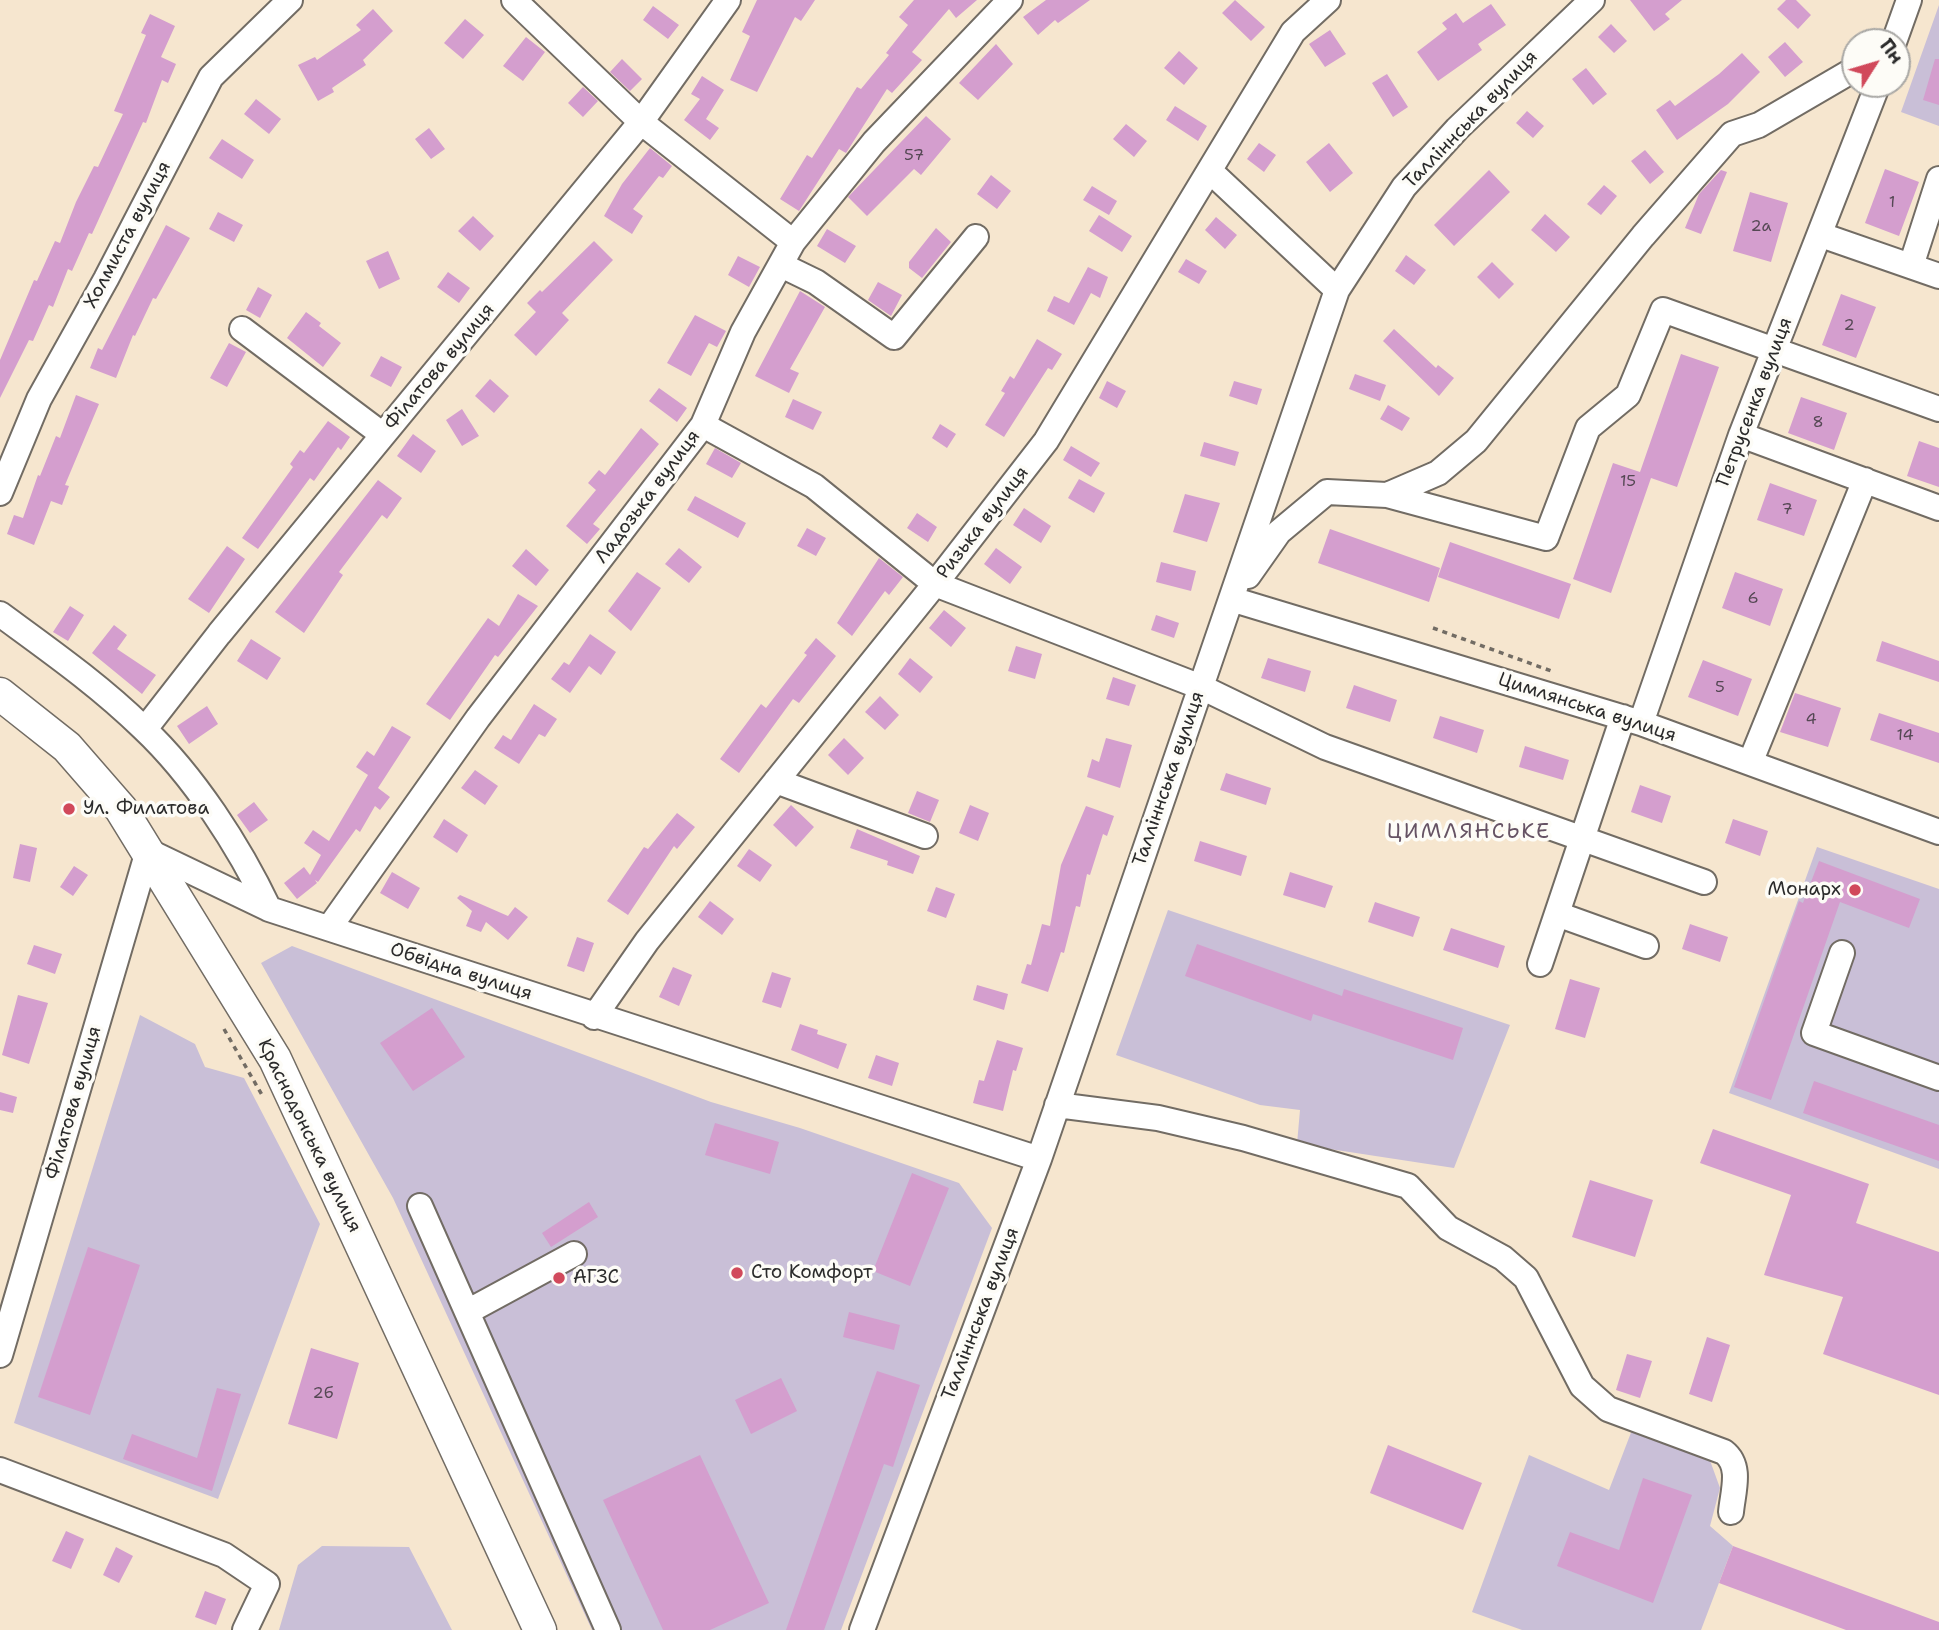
<!DOCTYPE html>
<meta charset="utf-8">
<style>
body{margin:0}
#map{position:relative;width:1939px;height:1630px;overflow:hidden;background:#f6e6cf;font-family:"Shantell Sans",sans-serif}
canvas{display:block}
.north{position:absolute;left:1841px;top:28px;width:70px;height:70px;box-sizing:border-box;background:#fdfcf7;border:2px solid #a9a8a5;border-radius:50%;rotate:53deg;font-size:19px;font-weight:700;line-height:28px;text-align:center;color:#2b2b2b}
.north::after{content:'';display:block;margin:auto;width:24px;height:32px;background:#d1495b;clip-path:polygon(50% 0,100% 100%,50% 72%,0 100%)}
</style>
<div id="map">
<canvas width="1939" height="1630"></canvas>
<div class="north">Пн</div>
</div>
<script>
const context = document.querySelector('canvas').getContext('2d');
context.lineJoin = 'round';
function fillPath(path, color) { context.fillStyle = color; context.fill(path, 'evenodd'); }
function trace(path, color, width, dash) { context.strokeStyle = color; context.lineWidth = width; context.lineCap = dash ? 'butt' : 'round'; context.setLineDash(dash || []); context.stroke(path); }
function write(font, color, halo, rows, align = 'center') {
  context.font = font + ' "Shantell Sans",sans-serif'; context.lineWidth = 7; context.setLineDash([]); context.textBaseline = 'middle'; context.strokeStyle = halo; context.fillStyle = color; for (const [text, x, y, turn = 0] of rows) {
    context.save(); context.translate(x, y); context.rotate((+turn || 0) * Math.PI / 180); context.textAlign = isNaN(turn) ? turn : align; if (halo) context.strokeText(text, 0, 0); context.fillText(text, 0, 0); context.restore();
  }
}
const industrial = new Path2D(`
 M1939,5V126L1901,112Z
 M1817,847L1939,889V1169L1729,1093Z
 M1168,910L1510,1025L1454,1168L1297,1144L1300,1110L1260,1105L1116,1055Z
 M292,946L711,1102L800,1128L959,1183L992,1228L841,1630H592L393,1198L261,963Z
 M140,1015L195,1044L205,1067L244,1078L320,1224L218,1499L14,1423Z
 M1632,1430L1708,1455L1720,1488L1710,1526L1733,1546L1701,1630H1522L1472,1612L1529,1455L1609,1490Z
 M322,1546L409,1547L452,1630H279L298,1565Z`);
const building = new Path2D(`
 M757,0H815L801,21L795,17L757,92L730,80L750,36L742,32Z
 M914,0H977L956,18L949,9L912,52L922,60L892,93L887,89L846,153L839,149L799,211L780,199L807,155L812,158L857,87L861,89L889,55L886,53L908,25L899,17Z
 M1046,0H1090L1058,23L1055,20L1038,35L1023,17Z
 M1235,0L1265,27L1251,41L1222,13Z
 M1630,0H1682L1665,14L1670,19L1654,31Z
 M1786,0H1796L1811,15L1798,29L1777,9Z
 M1491,4L1506,25L1478,44L1482,50L1438,81L1417,52L1447,29L1442,23L1456,13L1463,23Z
 M653,6L679,25L668,39L643,20Z
 M373,9L393,31L363,60L366,65L332,88L334,92L318,101L298,65L315,57L317,60L361,30L356,25Z
 M150,14L175,26L161,57L176,64L168,83L162,80L146,123L143,122L92,234L89,233L72,271L68,269L53,307L49,305L33,341L29,340L0,398V360L34,280L37,281L55,241L60,243L76,202L94,166L98,167L123,114L114,111L146,35L141,33Z
 M465,19L484,35L463,59L444,43Z
 M1611,24L1627,41L1614,53L1598,37Z
 M1330,30L1346,54L1325,67L1309,44Z
 M526,37L545,52L523,81L503,66Z
 M1785,42L1803,62L1785,77L1768,57Z
 M996,44L1013,64L978,100L959,83Z
 M1179,51L1198,68L1184,85L1164,68Z
 M1742,53L1760,72L1728,104L1677,140L1656,110L1670,100L1675,106L1719,74Z
 M622,59L642,79L630,91L610,72Z
 M1935,59H1939V105L1923,100Z
 M1586,68L1607,94L1593,105L1572,79Z
 M1387,74L1408,107L1393,117L1372,83Z
 M702,76L724,90L706,119L719,128L710,140L684,120L700,99L691,94Z
 M583,87L598,101L583,117L568,103Z
 M256,99L281,119L269,134L244,114Z
 M1175,106L1207,126L1198,141L1166,120Z
 M1527,111L1544,126L1533,138L1516,123Z
 M926,116L951,139L921,175L914,169L867,216L848,197Z
 M1126,124L1147,141L1134,157L1113,139Z
 M429,128L445,149L431,159L415,139Z
 M222,139L254,160L242,179L209,158Z
 M1259,143L1276,155L1264,172L1247,159Z
 M1329,143L1353,173L1330,192L1306,162Z
 M650,148L672,166L663,178L659,176L633,209L643,216L632,234L604,216L622,184Z
 M1645,150L1664,172L1650,184L1631,161Z
 M1885,169L1919,182L1899,236L1865,223Z
 M1489,170L1510,192L1454,246L1434,225Z
 M1721,170L1727,172L1701,234L1685,228L1699,194Z
 M991,175L1011,191L997,209L977,194Z
 M1604,185L1617,196L1601,215L1587,204Z
 M1092,186L1117,201L1109,215L1083,200Z
 M1750,192L1788,203L1771,262L1733,251Z
 M218,212L243,225L234,242L209,229Z
 M1545,214L1570,237L1556,252L1531,230Z
 M1099,215L1132,236L1122,252L1089,231Z
 M473,216L494,236L480,251L458,231Z
 M1216,217L1237,235L1225,249L1205,230Z
 M166,225L190,238L156,299L153,298L135,336L133,335L116,378L90,368L98,348L102,350Z
 M936,228L951,242L922,278L909,268V262Z
 M827,229L856,246L845,263L817,246Z
 M594,241L613,260L562,313L569,320L536,356L514,335L536,312L527,303L540,290L542,292Z
 M388,251L400,279L379,289L366,261Z
 M1406,255L1426,270L1414,285L1395,271Z
 M738,256L760,267L749,287L728,275Z
 M1186,259L1207,271L1199,284L1178,272Z
 M1492,262L1514,284L1499,299L1477,277Z
 M1088,267L1108,277L1100,298L1091,293L1074,325L1047,311L1054,296L1069,303Z
 M448,272L470,288L459,303L437,287Z
 M878,282L902,295L891,316L868,300Z
 M258,287L272,295L260,318L246,310Z
 M800,291L825,307L790,369L799,373L789,393L755,376Z
 M1841,294L1876,307L1856,358L1822,345Z
 M306,312L321,323L319,326L341,343L323,367L287,338Z
 M695,315L726,331L717,347L709,343L691,376L667,363Z
 M1394,329L1436,368L1438,365L1454,378L1439,396L1383,341Z
 M1037,339L1062,354L1052,370L1048,368L1004,437L985,425L1005,393L1001,391L1010,376L1014,379Z
 M229,343L246,352L227,387L210,378Z
 M1681,354L1719,367L1677,487L1651,478L1611,593L1573,579L1613,463L1640,472Z
 M381,356L402,367L391,387L370,376Z
 M1355,374L1386,385L1380,401L1349,389Z
 M490,379L509,396L494,413L475,396Z
 M1107,381L1126,391L1117,408L1099,398Z
 M1234,381L1262,389L1257,405L1229,396Z
 M659,388L687,408L677,422L649,401Z
 M76,395L99,404L65,485L69,486L62,505L51,501L34,545L7,534L14,515L23,518L38,475L40,476L56,436L60,438Z
 M1801,397L1847,413L1834,450L1788,433Z
 M793,399L822,412L813,430L785,417Z
 M1388,405L1410,418L1402,431L1380,419Z
 M462,409L479,436L462,446L446,420Z
 M328,421L350,437L341,450L338,447L314,481L310,478L258,549L242,538L293,467L290,464L300,450L304,453Z
 M940,424L956,434L947,448L932,438Z
 M641,428L659,444L593,524L600,529L587,544L566,526L596,490L588,483L599,470L605,475Z
 M413,434L436,451L421,473L397,456Z
 M1919,441L1939,448V487L1907,476Z
 M1204,442L1239,452L1235,466L1200,456Z
 M1071,446L1100,463L1091,477L1063,460Z
 M715,448L741,463L732,478L706,464Z
 M1079,479L1105,493L1094,513L1068,498Z
 M378,480L402,498L387,519L382,515L339,572L343,575L304,633L275,612Z
 M1770,483L1817,500L1804,536L1757,520Z
 M1185,494L1220,503L1207,542L1173,532Z
 M695,496L746,523L738,538L687,510Z
 M1024,508L1051,526L1041,543L1013,525Z
 M917,513L937,527L928,542L907,528Z
 M807,528L826,538L816,556L797,546Z
 M1330,529L1440,568L1429,602L1318,563Z
 M1450,542L1571,584L1559,619L1438,577Z
 M227,546L245,559L209,613L188,599Z
 M679,548L702,567L689,583L665,564Z
 M996,548L1022,567L1010,584L984,564Z
 M526,549L549,570L536,586L512,566Z
 M879,558L903,577L889,595L885,591L852,636L837,623Z
 M1161,562L1196,571L1191,591L1156,582Z
 M637,572L661,588L631,631L608,611Z
 M1735,572L1783,589L1770,626L1722,608Z
 M518,594L538,606L498,657L495,655L450,720L426,704L488,618L499,626Z
 M70,606L84,615L68,641L53,632Z
 M944,610L966,628L951,647L929,628Z
 M1156,615L1179,623L1174,638L1151,630Z
 M114,625L127,635L117,649L156,675L142,694L92,653Z
 M590,634L616,652L601,675L589,666L570,693L551,679L564,662L569,665Z
 M816,638L836,656L799,703L793,699L739,773L720,759L761,704L766,708L807,655L804,653Z
 M251,639L281,658L267,680L237,661Z
 M1882,641L1939,661V682L1876,661Z
 M1016,646L1042,654L1035,679L1008,671Z
 M910,658L933,677L920,693L898,674Z
 M1268,658L1311,671L1305,692L1261,678Z
 M1703,660L1752,679L1738,716L1688,697Z
 M1113,677L1136,685L1129,706L1106,699Z
 M1354,685L1397,700L1390,722L1346,708Z
 M1795,693L1841,708L1828,747L1780,732Z
 M880,696L899,715L885,730L865,712Z
 M534,704L557,719L545,737L539,734L519,764L494,748L503,735L511,740Z
 M207,706L218,724L189,744L177,726Z
 M1879,713L1939,733V763L1870,740Z
 M1440,716L1484,730L1477,753L1433,738Z
 M392,726L411,737L378,788L390,797L380,810L375,806L360,832L356,829L318,882L315,880L317,883L297,899L284,883L304,867L310,875L321,855L304,843L313,830L329,841L368,775L356,767L367,751L374,756Z
 M844,738L864,758L848,775L828,755Z
 M1106,738L1132,745L1120,788L1087,777L1092,759L1099,762Z
 M1525,746L1569,760L1563,780L1519,767Z
 M475,770L498,786L485,805L461,788Z
 M1226,773L1271,788L1266,805L1220,790Z
 M1640,785L1671,796L1662,823L1631,812Z
 M917,791L939,800L930,822L908,813Z
 M254,802L268,820L250,833L237,815Z
 M791,805L814,827L796,847L773,825Z
 M970,805L989,813L978,841L959,833Z
 M1086,806L1114,816L1107,836L1103,834L1090,875L1087,874L1080,907L1076,906L1064,953L1061,952L1048,992L1021,983L1027,964L1031,965L1042,924L1050,926L1061,865Z
 M677,813L695,827L677,849L674,846L628,915L607,901L644,847L648,849Z
 M444,819L468,835L457,853L433,837Z
 M1733,819L1768,831L1760,856L1725,843Z
 M857,829L920,856L913,874L887,865L888,861L850,848Z
 M1200,841L1247,856L1241,876L1194,861Z
 M20,844L37,848L30,882L13,878Z
 M749,849L772,865L760,882L737,866Z
 M1819,861L1920,899L1909,928L1840,902L1771,1100L1734,1087L1799,901L1803,903Z
 M74,866L88,875L73,896L60,887Z
 M392,872L420,888L408,909L380,893Z
 M1290,872L1333,886L1325,908L1283,895Z
 M936,887L955,894L946,918L927,911Z
 M460,895L508,916L515,907L528,917L508,940L486,922L481,932L466,926L472,911L457,898Z
 M710,901L734,919L722,935L698,917Z
 M1375,902L1420,917L1413,937L1368,922Z
 M1690,924L1728,937L1720,962L1682,949Z
 M1451,928L1505,946L1498,968L1443,950Z
 M577,937L594,943L584,972L567,966Z
 M1197,944L1342,996L1344,989L1463,1028L1453,1060L1313,1014L1311,1021L1185,976Z
 M34,945L62,954L55,974L27,964Z
 M673,967L692,975L679,1006L659,997Z
 M772,972L791,978L781,1008L762,1002Z
 M1570,979L1600,988L1585,1038L1555,1029Z
 M977,985L1008,994L1004,1010L973,1000Z
 M18,995L48,1003L29,1064L2,1055Z
 M432,1008L465,1057L413,1091L380,1043Z
 M800,1024L818,1030L817,1034L847,1044L838,1069L791,1050Z
 M997,1040L1023,1048L1016,1071L1013,1070L1003,1111L973,1103L979,1080L984,1081Z
 M876,1055L899,1063L892,1086L868,1078Z
 M1814,1081L1939,1125V1161L1803,1113Z
 M0,1092L17,1097L13,1113L0,1110Z
 M715,1123L779,1142L770,1174L705,1155Z
 M1713,1129L1869,1184L1856,1223L1939,1252V1395L1823,1354L1843,1297L1764,1275L1791,1195L1700,1163Z
 M912,1173L949,1188L910,1286L873,1271Z
 M1590,1180L1653,1200L1635,1257L1572,1237Z
 M589,1202L598,1217L551,1247L542,1233Z
 M88,1247L140,1265L90,1415L38,1397Z
 M849,1312L900,1325L894,1350L843,1337Z
 M1707,1337L1730,1345L1712,1402L1689,1394Z
 M311,1348L359,1363L337,1439L288,1424Z
 M1627,1354L1652,1361L1640,1398L1616,1390Z
 M877,1371L920,1385L893,1467L884,1464L824,1630H786Z
 M781,1378L797,1411L751,1434L735,1400Z
 M217,1388L241,1394L212,1491L123,1459L132,1434L197,1458Z
 M1388,1445L1482,1483L1463,1530L1370,1493Z
 M700,1455L769,1603L710,1630H663L603,1500Z
 M1643,1478L1692,1495L1653,1603L1557,1566L1570,1532L1619,1550Z
 M66,1531L84,1539L71,1569L52,1561Z
 M1733,1546L1939,1622V1630H1846L1719,1583Z
 M116,1547L133,1556L119,1583L103,1575Z
 M205,1591L226,1599L216,1625L195,1617Z`);
const path = new Path2D(`
 M1433,628L1554,672
 M224,1029L262,1095`);
const minor = new Path2D(`
 M514,0L641,122L793,242
 M1894,42L1909,0
 M1210,171L1337,290
 M1821,235L1939,276
 M781,265L816,282L894,337L976,237
 M1911,266L1939,179
 M242,329L383,435
 M703,425L814,486L935,584L1201,687L1325,747L1704,882
 M1741,435L1939,508
 M0,493L39,399L106,279L211,77L290,0
 M1387,495L1438,473L1476,441L1643,236L1732,134L1759,125L1855,69
 M1248,576L1279,532L1327,492L1387,495L1546,538L1588,428L1628,395L1663,310L1939,409
 M1231,599L1641,723L1939,832
 M0,614C49,650 99,685 143,728C194,776 239,846 269,909L1039,1159
 M1641,723L1741,435L1878,84
 M145,729L219,634L641,122L728,0
 M1750,763L1865,480
 M776,781L925,836
 M1557,914L1646,946
 M329,928L478,718L703,425L743,332L793,242L874,142L1010,0
 M1842,953L1814,1033L1939,1078
 M1540,964L1623,717
 M594,1017L647,941L935,584L1046,441L1293,32L1328,0
 M1057,1105L1158,1118L1243,1138L1408,1186L1448,1228L1503,1258L1526,1278L1582,1386L1608,1409L1724,1452C1742,1466 1733,1491 1731,1512
 M420,1206L608,1630
 M467,1312L574,1254
 M0,1355L148,851L269,909
 M0,1470L224,1555L267,1584L245,1630
 M862,1630L1039,1159L1337,290L1404,187L1457,129L1592,0`);
const major = new Path2D(`
 M0,694L67,747L121,809L275,1059L540,1630`);
const markers = [
 [69,809,7,"#d1495b"],
 [1855,890,7,"#d1495b"],
 [737,1273,7,"#d1495b"],
 [559,1278,7,"#d1495b"]
];
const numberNames = [
 ["57",914,156],
 ["1",1892,203],
 ["2а",1761,227],
 ["2",1849,326],
 ["8",1818,423],
 ["15",1628,482],
 ["7",1787,510],
 ["6",1753,599],
 ["5",1720,688],
 ["4",1811,720],
 ["14",1905,736],
 ["2б",323,1394]
];
const streetNames = [
 ["Талліннська вулиця",1471,120,-46],
 ["Холмиста вулиця",128,235,-62],
 ["Філатова вулиця",440,367,-50],
 ["Петрусенка вулиця",1755,402,-69],
 ["Ладозька вулиця",648,497,-53],
 ["Ризька вулиця",983,523,-52],
 ["Цимлянська вулиця",1587,708,18],
 ["Талліннська вулиця",1169,779,-71],
 ["Обвідна вулиця",461,972,18],
 ["Філатова вулиця",74,1103,-74],
 ["Краснодонська вулиця",309,1136,64],
 ["Талліннська вулиця",981,1314,-69]
];
const poiNames = [
 ["Ул. Филатова",83,809],
 ["Монарх",1841,890,"right"],
 ["Сто Комфорт",751,1273],
 ["АГЗС",573,1278]
];
const neighbourhoodNames = [
 ["ЦИМЛЯНСЬКЕ",1469,833]
];
fillPath(industrial, '#c9bfd7');
fillPath(building, '#d49ece');
trace(minor, '#726c64', 28);
trace(major, '#726c64', 35);
trace(path, '#726c64', 3.5, [5, 5]);
trace(minor, '#fff', 24);
trace(major, '#fff', 32);
for (const [x, y, r, color] of markers) { const dot = new Path2D(); dot.arc(x, y, r, 0, 2 * Math.PI); context.fillStyle = color; context.fill(dot); trace(dot, '#fdfcf7', 2.5); }
write('16px', '#554854', null, numberNames);
write('19px', '#2b2b2b', '#fdfcf7', streetNames);
write('19px', '#2b2b2b', '#fdfcf7', poiNames, 'left');
context.letterSpacing = '2px';
write('21px', '#665364', '#fdfcf7', neighbourhoodNames);
context.letterSpacing = '0px';
</script>
